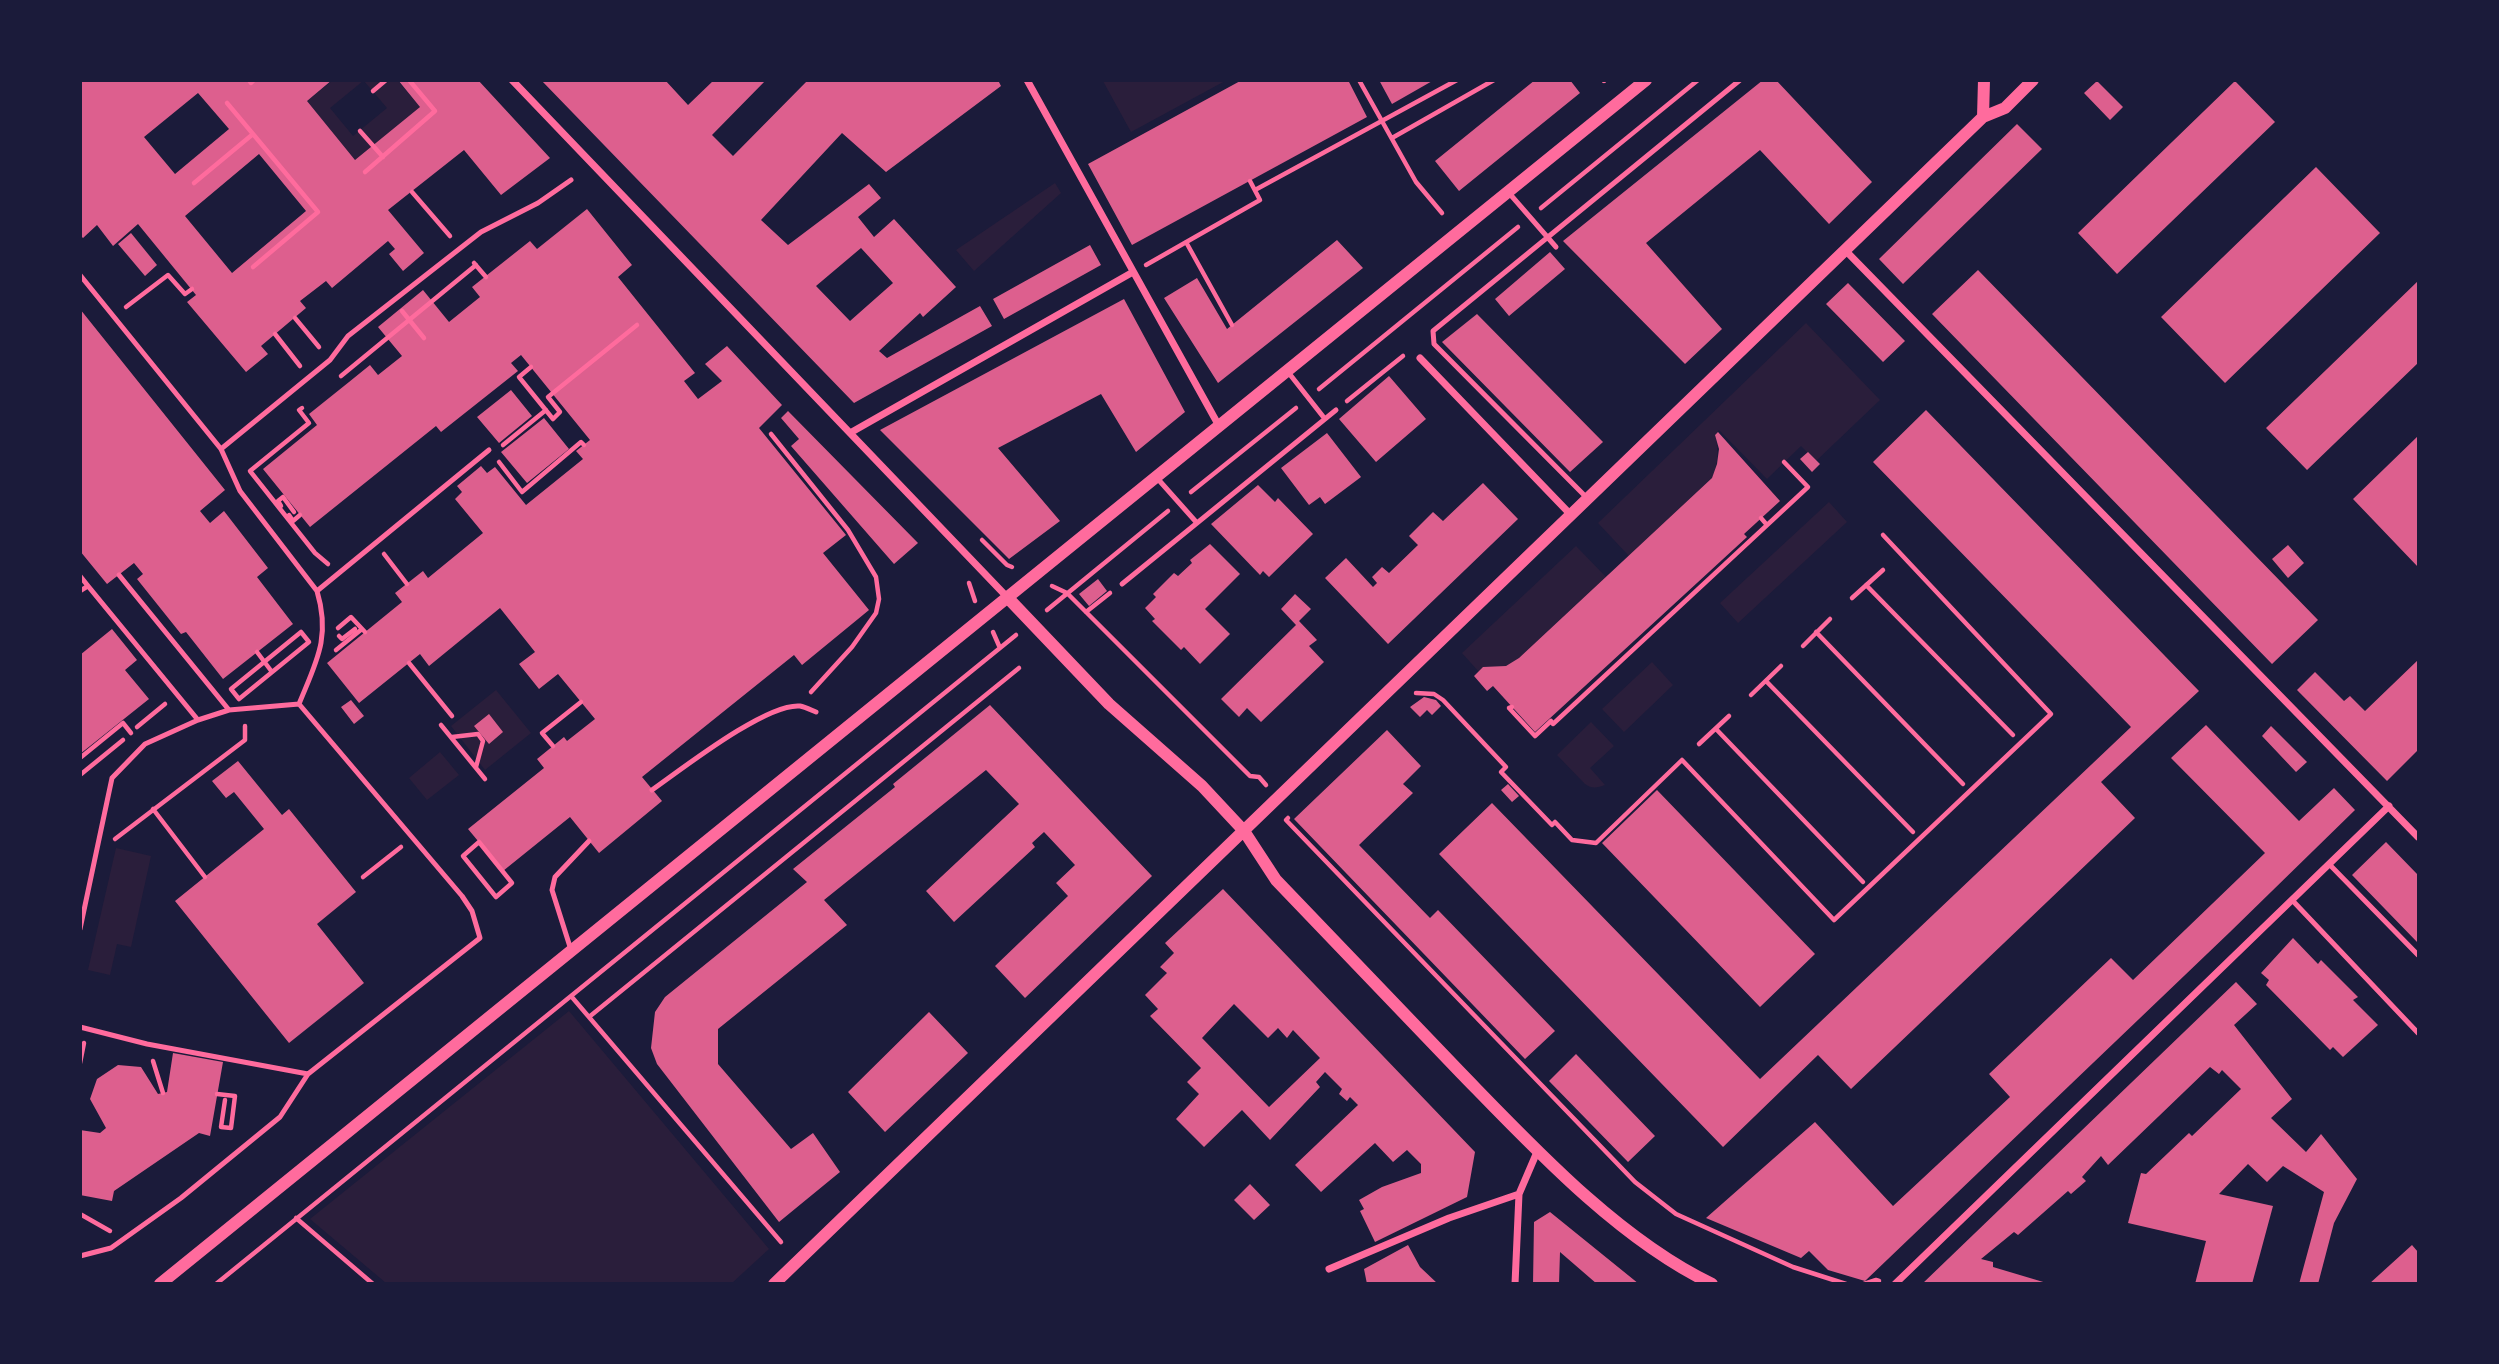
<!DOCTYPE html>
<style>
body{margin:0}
#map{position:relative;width:2499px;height:1364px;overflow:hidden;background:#1b1b3a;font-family:Karla,sans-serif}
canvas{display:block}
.frame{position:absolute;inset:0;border:82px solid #1b1b3a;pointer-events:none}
</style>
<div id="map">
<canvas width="2499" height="1364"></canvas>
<div class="frame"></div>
</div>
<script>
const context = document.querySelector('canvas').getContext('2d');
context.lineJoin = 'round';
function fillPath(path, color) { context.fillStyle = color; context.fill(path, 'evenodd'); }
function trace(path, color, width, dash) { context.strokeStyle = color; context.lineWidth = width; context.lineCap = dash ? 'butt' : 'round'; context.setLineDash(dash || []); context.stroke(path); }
const green = new Path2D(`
 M332,81H363L330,108L353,136L387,108L364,81H398L420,107L355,160L307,101Z
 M1103,81H1225L1131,132Z
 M1055,183L1061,193L974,271L956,250Z
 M1806,323L1880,400L1816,461L1801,446L1767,479L1719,430L1715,435C1719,451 1718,463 1712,478L1629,556L1598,523Z
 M1829,502L1847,522L1738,623L1720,603Z
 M1576,546L1606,577L1519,658L1506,666L1479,672L1462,653Z
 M1652,662L1673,685L1624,732L1602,709Z
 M496,690L531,733L485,770L451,726Z
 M1591,722L1614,746L1590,768L1605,785C1597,788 1592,789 1585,784L1557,755Z
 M440,752L459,775L427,800L409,778Z
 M116,848L151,856L131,947L117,944L110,975L88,970Z
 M569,1011L769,1249L732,1283H386L310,1219Z`);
const building = new Path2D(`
 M80,80H332L307,101L355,160L420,107L398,80H478L550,158L501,195L464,150L388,210L424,253L403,271L389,254L395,249L388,241L332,288L326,281L300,301L306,308L261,346L268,354L246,372L187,302L196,295L138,224L113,246L97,225L83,238L80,235ZM198,93L229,129L175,174L144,137ZM259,154L306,211L232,273L185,216Z
 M541,80H665L688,105L714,80H766L712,135L733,156L808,80H998L1001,86L886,172L842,133L761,220L788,245L869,184L881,198L858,217L874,237L894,219L956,287L923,317L920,313L879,351L887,358L980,306L992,326L854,403ZM861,248L893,283L850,321L816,286Z
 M1242,80H1348L1367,117L1132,245L1088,164Z
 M1379,80H1434L1392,104Z
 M1535,80H1570L1580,93L1459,191L1435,161Z
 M1763,80H1776L1872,182L1829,224L1760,150L1646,243L1722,329L1685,364L1563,241Z
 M2097,81L2123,107L2110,120L2084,93Z
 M2235,81L2275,122L2117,274L2078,233Z
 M2017,124L2042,149L1903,284L1879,259Z
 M2316,167L2380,233L2225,383L2161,317Z
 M587,209L632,265L618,277L695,373L684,381L698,399L722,381L705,364L727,346L782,405L759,428L846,535L823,553L869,610L802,665L794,655L642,777L662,801L599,853L570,817L503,871L468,829L544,768L537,759L564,737L567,741L595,719L558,674L539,689L519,664L535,652L500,608L429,666L420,654L359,703L327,663L402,602L395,593L423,571L428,578L483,533L455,499L462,492L457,486L481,466L487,473L495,467L526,505L583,459L576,451L590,440L521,355L511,363L518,371L441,432L436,426L310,527L263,469L317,425L309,414L349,382L370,365L378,375L402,356L378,327L423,290L449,322L480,297L472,287L530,241L537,249Z
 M131,233L157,265L145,276L118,244Z
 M1337,240L1363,268L1218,383L1164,298L1197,278L1227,329Z
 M1090,245L1101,265L1004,319L993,299Z
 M1550,252L1565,269L1509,316L1495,299Z
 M1978,270L2318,620L2272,664L1932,314Z
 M2418,281V363L2307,470L2266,428Z
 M1848,283L1905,341L1883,362L1826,304Z
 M1124,299L1185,412L1136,452L1101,394L998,448L1060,521L1009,559L880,430Z
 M80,309L225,490L200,511L210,523L224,511L268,568L257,577L293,624L223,679L186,632L181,634L137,579L143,574L134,563L107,584L80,551Z
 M1477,314L1603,442L1570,472L1442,342Z
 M1389,376L1426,419L1376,462L1339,419Z
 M511,390L532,416L499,443L477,417Z
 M1926,410L2199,691L2101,782L2135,818L1851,1089L1818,1055L1723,1147L1439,854L1492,803L1760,1079L2131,727L1873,462Z
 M788,411L918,543L894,564L791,446L799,439L781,418Z
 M544,418L569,449L527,483L501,452Z
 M1718,432L1780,501L1744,534L1747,537L1535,732L1493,686L1487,691L1474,676L1483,667L1506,666L1519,658L1712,478L1717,464L1719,449L1715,435Z
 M1327,433L1361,477L1325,504L1320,497L1309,505L1281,468Z
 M2418,436V567L2353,499Z
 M1808,452L1820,464L1812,472L1800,459Z
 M1483,483L1518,519L1388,644L1325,578L1346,558L1373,587L1377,583L1372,577L1382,567L1389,573L1418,545L1409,536L1433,512L1443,521Z
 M1258,485L1275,502L1278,498L1313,534L1269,577L1263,571L1260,575L1211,524Z
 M1210,544L1240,574L1205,609L1230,634L1200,664L1184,647L1181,650L1152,621L1155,619L1145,608L1156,597L1153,594L1174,573L1178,576L1192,563L1190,560Z
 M2288,545L2304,563L2288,578L2272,559Z
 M1098,579L1107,591L1089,606L1079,594Z
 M1295,594L1311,609L1299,621L1317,640L1309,646L1324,662L1261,722L1247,708L1239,717L1221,699L1296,625L1281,609Z
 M112,629L137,660L125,670L149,699L80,754V655Z
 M2418,660V750L2387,781L2297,690L2315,672L2344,701L2350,696L2365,711Z
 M1424,697L1436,700L1441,706L1432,715L1427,710L1420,717L1410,707Z
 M351,700L364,716L354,724L341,707Z
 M990,705L1152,876L1025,998L995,966L1068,896L1056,883L1075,865L1044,832L1032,843L1035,847L954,922L926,891L1019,804L986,770L824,900L847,925L718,1029V1064L791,1149L813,1133L840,1172L779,1222L657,1064L651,1048L655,1012L665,997L807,882L793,869L895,787L893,784Z
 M489,714L503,732L489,744L474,726Z
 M2206,725L2299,821L2334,788L2355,810L2230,932L1865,1281L1828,1270L1809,1251L1801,1258L1706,1218L1815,1122L1893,1206L2010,1097L1989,1074L2070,997L2111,958L2133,980L2265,853L2171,758Z
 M2271,726L2307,762L2296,772L2262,736Z
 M1387,730L1421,766L1403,784L1413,793L1359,845L1430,918L1438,910L1555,1031L1525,1059L1294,819Z
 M238,761L282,815L289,809L356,892L317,924L364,983L289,1043L175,901L264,829L234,792L226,798L212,781Z
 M1508,784L1519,796L1512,802L1501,790Z
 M1657,790L1815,954L1760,1007L1602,843Z
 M2386,842L2418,875V943L2352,875Z
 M1223,889L1475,1152L1467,1197L1375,1242L1360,1211L1364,1209L1359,1200L1382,1187L1421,1173V1164L1407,1150L1393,1162L1375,1143L1321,1192L1295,1165L1358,1105L1350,1097L1347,1101L1339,1094L1342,1089L1325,1072L1316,1082L1320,1087L1270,1140L1242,1110L1204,1147L1176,1119L1199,1094L1187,1082L1201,1068L1150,1016L1158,1009L1145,995L1167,973L1160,967L1174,953L1165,943ZM1234,1004L1268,1038L1278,1028L1287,1038L1293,1030L1320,1058L1269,1107L1202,1038Z
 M2293,938L2318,964L2321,960L2358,997L2353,1000L2378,1025L2343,1057L2333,1047L2330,1050L2266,985L2269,980L2261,973Z
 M2236,982L2257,1004L2234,1025L2292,1099L2271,1118L2306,1152L2321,1134L2357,1179L2334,1223L2318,1284H2299L2324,1192L2283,1166L2267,1182L2248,1164L2219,1194L2273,1206L2252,1284H2195L2206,1241L2128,1223L2141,1173L2146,1174L2189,1133L2192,1136L2241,1089L2222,1070L2219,1074L2210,1067L2108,1165L2101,1156L2082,1177L2086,1181L2071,1194L2068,1191L2018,1235L2014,1232L1981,1259L1993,1262V1267L2050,1284H1922Z
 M929,1012L968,1053L885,1132L848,1092Z
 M173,1053L223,1062L210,1136L199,1133L114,1191L112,1201L80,1195V1130L100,1133L106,1128L90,1099L97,1079L118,1065L141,1067L158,1094L167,1092Z
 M1576,1054L1655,1136L1628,1162L1549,1081Z
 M1250,1184L1270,1205L1254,1220L1234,1200Z
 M1550,1212L1639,1284H1597L1560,1252L1559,1284H1533L1534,1222Z
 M1408,1245L1420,1267L1438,1284H1367L1364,1269Z
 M2412,1245L2418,1252V1284H2369Z`);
const path = new Path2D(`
 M249,80L251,83L254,80
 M1359,80L1416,182L1442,213
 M1604,80V81
 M373,91L386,80
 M227,103L253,134
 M360,131L383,157
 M1392,138L1494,80
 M365,172L435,111L409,80
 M194,183L253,134L318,212L253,267
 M1255,190L1457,80
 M412,192L450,236
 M1541,208L1698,80
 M1186,242L1232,325
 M474,263L486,277
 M1146,265L1260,200L1250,181
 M126,307L168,275L185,294L192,289
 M402,311L424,338
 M295,318L319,347
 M275,334L300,366
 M531,367L519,377L553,419L560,412L548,397L637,325
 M341,376L476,265
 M1319,389L1518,227
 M1347,401L1403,356
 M302,408L299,410L309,423L250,471L315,553L328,564
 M771,434L848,530L876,577L879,599L876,613L852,647L811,692
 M503,445L546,410
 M499,462L522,492L581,442L584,445
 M1191,492L1296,408
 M281,506L278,501L283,497L294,512
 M289,515L293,521L300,515
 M1761,518L1767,525
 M982,540L1007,565L1012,567
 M384,554L407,584
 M969,583L975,601
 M1866,585L2013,735
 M1052,586L1067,593L1250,776L1259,777L1266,785
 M1852,598L1883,570
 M1047,610L1168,511
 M1086,612L1110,593
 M338,628L351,617L365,632
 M301,632L309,642L239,699L231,689Z
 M993,632L1000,648
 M1816,632L1963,784
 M339,636L342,639L355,629
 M1803,646L1830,619
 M336,650L362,629
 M257,652L272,672
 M409,663L452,716
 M1766,681L1913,832
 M1416,693L1434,694L1443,700L1506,767L1501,772L1552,825L1555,822L1572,840L1596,843L1682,760L1834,920L2051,714L1883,535
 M1751,695L1781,666
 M1512,707L1509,708L1535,736L1551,721L1553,724L1808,487L1784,462
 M441,725L485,779
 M137,727L165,704
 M1716,729L1863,882
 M452,737L478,734L483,741L476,767
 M1699,744L1729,716
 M553,746L542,733L581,702
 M80,758L123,723L131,733
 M80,775L123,740
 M153,809L205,877
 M1288,818L1286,820L1635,1182L1676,1214L1793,1267L1846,1284
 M115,839L245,740V726
 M479,842L512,883L496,897L463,856Z
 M363,877L401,847
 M571,996L781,1242
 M589,1017L1019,668
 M153,1061L163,1093
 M80,1063L84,1043
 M217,1094L235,1096L231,1128L221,1127L225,1100
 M80,1214L110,1231
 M296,1218L373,1284
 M216,1284L1016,635
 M1864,1284L1876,1280L1879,1281`);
const service = new Path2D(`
 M1509,193L1556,247
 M80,275L221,449L240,491L317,591C331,638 316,662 299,704
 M1288,372L1325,419
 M221,449L330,360L348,336L481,232L538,203L571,180
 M1157,478L1197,523
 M1587,498L1434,344L1433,331L1740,80
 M119,575L229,710
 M80,576L88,586
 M1122,584L1336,410
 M80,591L88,586L198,720
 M317,591L489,450
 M652,790C682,769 766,703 800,706C805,707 811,710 816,712
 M2329,864L2418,955
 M2292,900L2418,1033
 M80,929L112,778L145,744L198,720L229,710L299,704L462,896L472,911L480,938L308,1074L147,1044L80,1027
 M571,950L552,890L555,877L589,841
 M80,1256L111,1248L181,1198L280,1117L308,1074`);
const minor = new Path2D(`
 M512,80L1008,598
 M1027,80L1219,426
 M1845,250L2418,837
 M1420,358L1571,515
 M850,433L1133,272
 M1329,1269L1449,1218L1519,1194
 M1515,1284L1519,1194L1537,1152
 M1895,1284L2389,806`);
const tertiary = new Path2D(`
 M1983,117L1984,80
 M1008,598L1109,704L1202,786L1244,831L1276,880C1337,944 1399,1008 1460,1072C1532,1146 1618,1239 1712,1284
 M160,1284L1646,80
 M774,1284L1983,117L2005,108L2033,80`);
fillPath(green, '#2a1e3b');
fillPath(building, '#dd5f8e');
trace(path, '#ff6b9d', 4.5);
trace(service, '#ff6b9d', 5);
trace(minor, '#ff6b9d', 7);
trace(tertiary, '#ff6b9d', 12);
</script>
